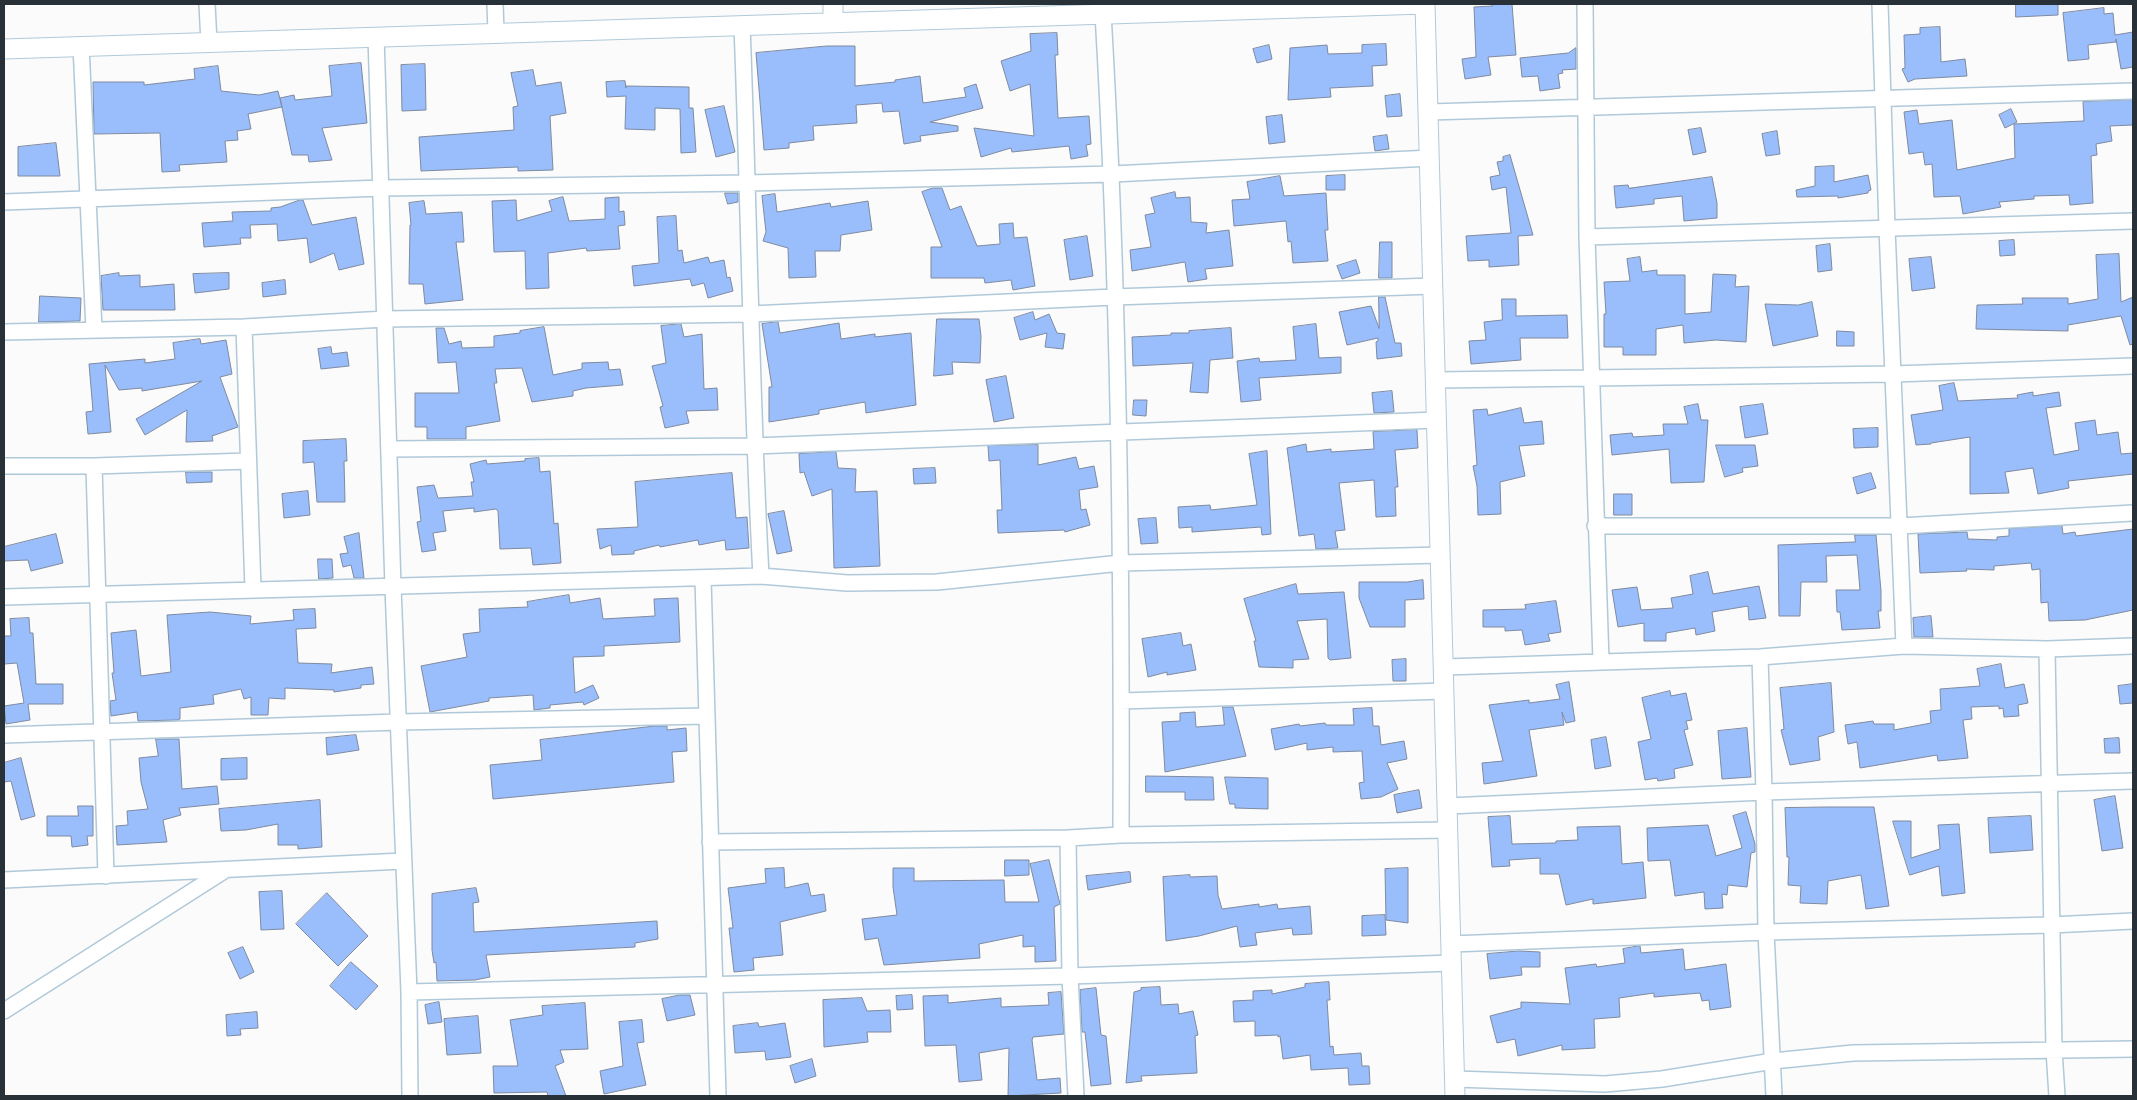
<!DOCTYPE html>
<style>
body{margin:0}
#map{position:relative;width:2137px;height:1100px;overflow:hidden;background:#fbfbfb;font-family:"Roboto Condensed",sans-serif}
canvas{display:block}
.frame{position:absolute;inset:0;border:5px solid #273137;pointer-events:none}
</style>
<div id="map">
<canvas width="2137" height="1100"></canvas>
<div class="frame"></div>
</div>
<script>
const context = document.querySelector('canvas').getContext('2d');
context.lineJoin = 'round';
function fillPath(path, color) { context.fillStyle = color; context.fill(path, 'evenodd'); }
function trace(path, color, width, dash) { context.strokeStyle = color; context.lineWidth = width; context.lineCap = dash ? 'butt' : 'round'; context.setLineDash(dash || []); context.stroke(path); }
const building = new Path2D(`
 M1492,4H1512L1516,55L1488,57L1491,75L1465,79L1462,59L1476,57L1474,7L1492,6Z
 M2016,4H2058V15L2016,17Z
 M2104,8V14L2113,13L2115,35L2133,32V67L2121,69L2116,39V42L2088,45L2089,59L2068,61L2063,13Z
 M1940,27L1941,62L1965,59L1967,76L1915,79L1908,82L1902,69L1905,68L1904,35L1920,34V28Z
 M1057,33L1058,55H1055L1058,118L1089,116L1091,144L1086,145L1088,156L1071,159L1069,146L1012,152L1011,148L981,157L974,128L1034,136L1030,84L1010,91L1001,61L1031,51L1030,34Z
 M1386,44L1387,65L1372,66L1373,86L1330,88L1331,97L1288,100L1290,48L1327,45L1328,54L1362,53V45Z
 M1269,45L1272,59L1257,63L1253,49Z
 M827,46H855V86L895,82V80L920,76L923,103L966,97L964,88L976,84L983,108L930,122L958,126V131L920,136L921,141L904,144L899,111L883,112L882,103L856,105L857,123L813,126L814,140L789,143V148L764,150L756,53Z
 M1576,48V69L1562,70L1563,73L1558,74L1560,88L1540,91L1538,76L1522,77L1520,58L1568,53Z
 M361,63L367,123L322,128L332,160L309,162L308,155H292L280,98L294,95L295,100L332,96L329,66Z
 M425,64L426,110L402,111L401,65Z
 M218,66L221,91L259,95L278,91L282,107L248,114L251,129L237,131L238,140L225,141L227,162L179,165L180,171L162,172L160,133L94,134L93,82H144V85L195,79L194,69Z
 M533,70L536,86L561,82L566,113L550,116L553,170L518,171V167L421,171L419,137L514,130L513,107L518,106L511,73Z
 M625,81L626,88V86L689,87V108H693L696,152L681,153L680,109L655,108V130L625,129L626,96L607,97L606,82Z
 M1400,94L1402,116L1387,117L1385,96Z
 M2133,100V125L2110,126L2112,141L2096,144L2097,155L2091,156L2093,203L2070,205L2069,195L2034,196V199L1999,202L2001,207L1963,214L1960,196L1934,197L1932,164L1925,165L1923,152L1909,154L1904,112L1917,110L1919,124L1952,120L1957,170L2015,158L2014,124L2084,121L2083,102Z
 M724,106L735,152L716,157L705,110Z
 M2011,109L2017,122L2005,128L1999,115Z
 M1282,115L1285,142L1269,144L1266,117Z
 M1701,128L1706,152L1693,155L1688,130Z
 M1777,131L1780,154L1766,156L1762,134Z
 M1387,135L1389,149L1375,151L1373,137Z
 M56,143L60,176H18V147Z
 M1510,155L1533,235L1518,236L1519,265L1489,267V260L1468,261L1466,236L1511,233L1506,187L1492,190L1490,177L1500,175L1497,162L1503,161V157Z
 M1834,166V182L1868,175L1871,190L1868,191V193L1838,198V196L1797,197L1796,190L1815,186V167Z
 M1345,175V190H1326V176Z
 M1280,176L1284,196L1326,193L1328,230H1325L1328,261L1293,263L1291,241L1288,242L1286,221L1234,226L1232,200L1250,199L1247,182Z
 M1712,177L1717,203V218L1684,221L1682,196L1654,199V204L1616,208L1614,186L1628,185L1629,188Z
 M933,188H942L950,210L961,206L977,246L1000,244L999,224L1013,223L1014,238L1027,237L1035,286L1013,290L1011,280L985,283L984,278H931V247H942L922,192Z
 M1175,192L1176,198L1190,197L1191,222L1207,223L1206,233L1229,230L1233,266L1205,269L1207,279L1188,282L1185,262L1132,271L1130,250L1151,247L1145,215L1155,213L1151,198Z
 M725,193H738V202L728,204Z
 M775,194L777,212L830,203L831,207L868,201L872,230L841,235L840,251H815L816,277L789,278L788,248L763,241L766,232L762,196Z
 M563,197L569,221L605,219V198L619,197V212L624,211L625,225L618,226L620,249L587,251L586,248L548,253L549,288L526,289L525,251L494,252L492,201L516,200L517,221L552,211L549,201Z
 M300,200H303L312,225L356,217L364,264L339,270L334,253L310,263L307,238L278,241L277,224L250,225L251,238H240L241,244L204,247L202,223L233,221L232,212L271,211V208L280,207Z
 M424,201L426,214L462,212L464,242H456L463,300L425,304L423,284H409L410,225H411L409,203Z
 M676,216L678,251L682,250L684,263L708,257L710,263L724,260L727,278L730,277L733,291L708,298L704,283L692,286L690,279L634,286L632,266L659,263L657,217Z
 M1087,236L1093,276L1070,280L1064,240Z
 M2014,240L2015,255L2000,256L1999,241Z
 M1380,242H1392V278H1379Z
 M1830,244L1832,270L1818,272L1816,246Z
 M2119,254L2121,302L2133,297V344L2130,345L2121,316L2068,325V331L1976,329L1977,305L2023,304L2022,298H2068V304L2098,299L2096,255Z
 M1640,257L1642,272L1657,270V275H1685V314L1711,312L1713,274L1736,275L1735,287L1749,286L1746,342L1716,340L1684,343L1683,325L1656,329V355H1623V347H1604V314H1606L1604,282L1630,281L1627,259Z
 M1931,257L1935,288L1912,291L1909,259Z
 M1356,260L1360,273L1342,279L1337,266Z
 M119,273V276L140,275V287L174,284L175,310H103L101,276Z
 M229,273V289L195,293L193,274Z
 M285,280L286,294L263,297L262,283Z
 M40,296L81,298L80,321L39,322Z
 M1379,297H1385L1395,343H1401L1402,356L1377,359L1376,342L1378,341V338L1347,345L1339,312L1371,306L1379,328Z
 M1502,299H1516V316L1567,315L1568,338H1520L1521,360L1471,364L1469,341L1486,340L1484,322L1502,320Z
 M1812,302L1818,336L1773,346L1765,304L1798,305Z
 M1033,312L1035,320L1049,314L1057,333L1065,334L1063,349L1045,347L1047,333L1020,340L1014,318Z
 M937,319H979L981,336L980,363L952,362L953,374L934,376Z
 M778,322L780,333L839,323L841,339L875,334V337L911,333L916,405L866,413L865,402L819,410V414L769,422V387H772L762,324Z
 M681,324L684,337L702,334L704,389L717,388L718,410L686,411L689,423L665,428L660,407L663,406L652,366L666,363L661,326Z
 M1316,324L1319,358L1341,357V373L1259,378L1261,400L1241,402L1237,361L1259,358L1260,362L1296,360L1293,327Z
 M544,327L553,375L582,369V363L608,362L609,370L620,369L623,385L586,388L573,391V396L532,402L522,368L495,369L497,383H494L500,421L466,427V439H427V427H415V393H459L456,362L438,363L436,328H444L449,344L461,341L462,348L494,347V336L520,333V331Z
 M1231,328L1233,358L1210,360L1208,393L1190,392L1193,363L1133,366L1132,337L1171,335V333H1189V331Z
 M1837,331L1854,332V346H1837Z
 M200,339L201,344L226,340L232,374L220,377L238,427L212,436L213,441L186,442L187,410L145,435L136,419L202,381L142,391V388L119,390L105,365L111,432L88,434L86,412L93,411L89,364L145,359V363L175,359L173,343Z
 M331,347L332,354L347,352L349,366L321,369L318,349Z
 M1006,376L1014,418L994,422L986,380Z
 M1954,383L1958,401L2018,398L2017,395L2033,392V396L2059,392L2061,406L2046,408L2054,455L2079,450L2075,423L2095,420L2097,435L2118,432L2121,454L2133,453V474L2068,481L2069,488L2038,494L2033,468L2005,472L2009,493L1970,494V437L1931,443V444L1916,445L1911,415L1943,410L1939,386Z
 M1392,391L1394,412L1374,413L1372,393Z
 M1134,400H1147L1146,416L1133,415Z
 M1698,404L1701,420H1708L1704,482L1671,483L1669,449L1612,455L1610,435L1632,433L1633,437L1664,435L1663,424H1688L1684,407Z
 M1763,404L1768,434L1745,438L1740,407Z
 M1521,408L1524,423L1542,421L1544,444L1519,446L1525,476L1500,482L1501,514L1478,515L1477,486L1473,466L1477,465L1473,410L1487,409L1488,415Z
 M1878,428V447L1854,448L1853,429Z
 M1417,430L1418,448L1395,450L1398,487H1395L1396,516L1376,517L1374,480L1339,483L1345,530L1335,531L1338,548L1316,549L1314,534L1299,536L1287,448L1306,444L1307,452L1331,449V452L1374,449L1373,432Z
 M346,439L347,461H344L345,502H317L314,462L303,463V441Z
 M1038,445V465L1076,457L1079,469L1094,466L1098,487L1079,490L1081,510L1086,509L1090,525L1065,532L1064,530L998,533L997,510H1002L1000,460L989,461L988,446Z
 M1716,445H1755L1758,466L1742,468L1743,472L1725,477Z
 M1267,451L1271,534L1262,535L1261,527L1192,532V527L1179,528L1178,507L1210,505L1211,510L1257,505L1249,454Z
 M836,452L838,468L856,469L855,492L877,491L880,566L834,568L832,489L812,496L804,472L800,473L799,454Z
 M539,458L540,472L550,471L554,524L558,523L561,563L533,565L531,548L500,549L498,511L496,509L474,512V508L443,511L446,531L433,533L436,550L422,552L417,522L421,521L417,487L434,485L438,498L473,496L471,482H474L470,464L486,460L487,464L525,461V459Z
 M935,468L936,483L914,484L913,469Z
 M186,472H212V482L187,483Z
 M732,473L736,518L747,517L749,548L726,550L725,540L699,545L698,540L660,547L659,545L634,551V554L612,555L611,545L600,549L597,529L638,527L635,482Z
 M1871,473L1876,488L1857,494L1853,478Z
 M308,491L310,515L284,518L282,494Z
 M1614,494H1632V515H1614Z
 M784,511L792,551L777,554L768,514Z
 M1156,518L1158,543L1141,544L1138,519Z
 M2062,526L2063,534L2075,532L2076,536L2133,529V610L2085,620L2049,621L2048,602L2041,603L2040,569L2032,570L2031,563L1994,566V570L1966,569L1967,571L1920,573L1918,534L1967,532L1968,539L1997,540V537L2009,536V529Z
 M359,533L364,578H354L351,565L343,567L340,554L348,553L344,537Z
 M56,534L63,563L31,571L28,560L4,561V547Z
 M1855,535H1876L1881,591V611H1878L1880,628L1842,630L1840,612H1837L1836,590H1860L1857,555L1826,556L1827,582H1801L1800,616H1779L1778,545L1855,542Z
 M318,559H332L333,578L319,579Z
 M1708,572L1713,594L1759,586L1766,618L1749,620L1748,606L1712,612L1715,631L1696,635L1695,628L1666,633V641H1644V623L1618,627L1612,590L1637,587L1641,610L1673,608L1671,598L1693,594L1690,576Z
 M1423,580L1424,599L1405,600V627H1370L1359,598V582H1407Z
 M1296,584L1298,594L1344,592L1351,658L1330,660L1328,658L1327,619L1297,621L1309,659L1293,660V668L1259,667L1254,641H1256L1244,599Z
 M569,595L570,603L600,598L603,619L655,616L654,599L678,598L680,642L604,646V656L573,657L575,693L593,685L599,698L584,705L583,702L550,705V708L534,710L533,695L489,698V701L430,712L421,666L467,657L463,634L480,632L479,609L528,607L527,602Z
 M1556,601L1561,632L1548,634L1550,641L1525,645L1522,630L1505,631V627H1483V610L1526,609L1525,605Z
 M315,609L316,628L296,629L298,663L332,664L331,673L372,667L374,684L361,685V688L334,692V690L285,688V699L269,698L268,715H251V697L244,699L241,689L213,695L214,704L180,708V719L178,720L138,721L137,712L111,716L110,701L116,700L112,673H114L111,633L136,630L141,676L171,672L167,615L210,612L251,616L250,624L294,620L293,610Z
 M1931,616L1933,637H1914L1913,618Z
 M29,618L30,633H33L36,684H63V704H28L30,720L6,724L4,706L24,703L17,663L4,664V636H11L10,619Z
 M1181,633L1183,646L1191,644L1196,670L1167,675V672L1148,677L1142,639Z
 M1406,659V681H1393L1392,660Z
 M2001,664L2005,688L2024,684L2028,703L2018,705L2019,716L2004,717L2003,708L1999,709V706L1971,707L1972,719L1963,720L1968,758L1938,761L1937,755L1860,768L1857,742L1848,744L1845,725L1873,721L1874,724H1894V730L1931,723L1930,711L1941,710L1940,689L1980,686L1977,669Z
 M1569,682L1575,721L1566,723L1562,712L1564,725L1529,730L1537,776L1484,784L1482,763L1503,761L1489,705L1529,700V703L1560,699L1556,685Z
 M1831,683L1834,732L1818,737L1820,760L1790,765L1781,730L1784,729L1780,688Z
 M2133,684V703L2120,704L2118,686Z
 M1670,691L1671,696L1686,693L1692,720L1686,721L1688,729L1684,730L1693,765L1674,769L1675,778L1658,781L1657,778L1645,780L1638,742L1651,739L1642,698Z
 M1223,707H1233L1246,756L1165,772L1162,722L1180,721V713L1195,712L1196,727L1224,725Z
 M1372,708L1373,726H1379L1381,745L1404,741L1407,759L1387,763L1398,789L1381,797L1361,799L1359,783L1364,782L1362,751L1333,752V747L1307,750V743L1275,750L1271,729L1299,724L1300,726L1325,723L1326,725H1354L1353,709Z
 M655,726H667V730L686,728L687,751L672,752L674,782L493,799L490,765L542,760L540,740Z
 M1747,728L1751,777L1722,779L1718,731Z
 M356,735L359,750L327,755L326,738Z
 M1606,737L1611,766L1595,769L1591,740Z
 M2119,738L2120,753H2105L2104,739Z
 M156,739H179L182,789L217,786L219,804L179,808L181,815L163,820L167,842L117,845L116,826L128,825L127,811L148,809L141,782L139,758L158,756Z
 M21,758L35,816L21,820L11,781L4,782V763Z
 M247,758V779L221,780V759Z
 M1146,776L1213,777L1214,800H1185V792H1146Z
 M1225,777L1268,778V809L1235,808V804H1230Z
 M1419,790L1422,808L1397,813L1394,795Z
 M2115,796L2123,848L2102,851L2094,800Z
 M320,800L322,847L298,849V845H278V824L246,830L221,831L219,809Z
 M78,806H93V836H87L88,845L72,847L71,836H47V816H78Z
 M1826,807H1874L1889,906L1866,909L1861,875L1828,881L1827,904L1800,903L1801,886L1788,885L1789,857H1787L1785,808Z
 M1746,812L1755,844V852L1751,853L1747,887L1728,885L1727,895L1722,894L1723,908L1705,909L1704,892L1675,896L1670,860L1648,861L1647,828L1708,825L1716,856L1742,848L1733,816Z
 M1510,816L1512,844L1556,843V841L1578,840L1577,827L1620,826L1622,864L1643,862L1646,898L1593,904V899L1566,905L1559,874H1540V858L1509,860L1510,866L1492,867L1488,817Z
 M2031,816L2033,850L1990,853L1988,818Z
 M1893,821H1911V858L1940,849L1938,825L1959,824L1965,893L1942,896L1939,866L1910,875Z
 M1005,860H1029V875L1005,876Z
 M1049,860L1060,904L1054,907L1056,961L1035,962V946L1023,947V935L979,944L980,958L884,965L878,938L865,940L862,919L897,915L893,887V868H914V881L1004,880L1005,902H1039L1030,864Z
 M784,868L785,888L808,883L811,896L824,894L826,911L780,922L783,955L753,958L754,970L734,972L729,928H733L728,888L766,883L765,869Z
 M1408,868V923L1386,920L1385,869Z
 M1130,872L1131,882L1088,890L1086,876Z
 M1190,875V877L1217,876L1218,895L1222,909L1259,904V907L1277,904L1278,909L1310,906L1312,934L1293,935L1292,928L1255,933L1257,945L1240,947L1237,926L1199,936L1166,941L1163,877Z
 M476,888L479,902L473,903L474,932L657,921L658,939L635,943V947L486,955L490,977L475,980L437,981L436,962L434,963L432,950V894Z
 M282,891L284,929L261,930L259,892Z
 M327,893L368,936L338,966L296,924Z
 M1385,915L1386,935L1362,936V916Z
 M1640,946L1641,953L1683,949L1685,970L1726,964L1731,1007L1710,1010L1709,1000L1702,1001L1700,993L1654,997V993L1619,998L1620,1017L1594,1019L1595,1048L1562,1050V1045L1518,1056L1515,1039L1497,1043L1490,1016L1521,1008V1002L1570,1004L1565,968L1596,964L1597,967L1625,963L1623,949Z
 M243,947L254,972L240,979L228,953Z
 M1519,951L1540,952V967H1521L1522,975L1490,979L1487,954Z
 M351,962L378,986L356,1010L330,986Z
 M1329,982L1330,1000H1327L1330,1047L1333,1046L1334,1055L1361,1053L1362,1066H1369L1370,1084L1349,1085L1348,1068L1311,1070L1310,1055L1283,1059L1280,1036L1278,1037V1035L1255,1036V1021L1234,1022L1233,1001L1253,1000V991L1272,990V994L1305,987V984Z
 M1160,987L1161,1005L1178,1004L1179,1014L1193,1011L1198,1035L1195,1036L1197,1073L1141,1076L1142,1081L1126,1083L1134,992L1141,990V988Z
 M1096,988L1101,1035L1106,1036L1111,1084L1091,1086L1085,1032H1082L1080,990Z
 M1061,992L1064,1034L1033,1037L1032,1040L1037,1080L1060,1078L1061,1093L1008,1096L1009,1048L979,1053L982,1080L959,1082L956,1045L925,1046L923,996L948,995V1003L1001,998V1007L1049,1005L1048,993Z
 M680,995H690L695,1015L667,1021L662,999Z
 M912,995L913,1009L897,1010L896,996Z
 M862,998L867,1011L890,1010L891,1032H867L868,1042L824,1047L823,1000Z
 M439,1002L442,1022L428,1024L425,1005Z
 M585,1003L588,1049L560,1050L564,1062L555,1066L566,1096H548L547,1092L494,1093L493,1066H518L510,1020L543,1015L542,1006Z
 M257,1012L258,1028L240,1029L241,1035L227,1036L226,1015Z
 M478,1016L481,1053L447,1055L444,1019Z
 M642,1020L644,1042L637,1043L646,1085L604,1094L600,1071L623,1066L619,1022Z
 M758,1023L759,1027L785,1023L791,1057L766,1060L765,1051L735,1053L733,1026Z
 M812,1059L816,1076L795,1083L790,1066Z`);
const minor = new Path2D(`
 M207,4L209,43
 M495,4L496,32
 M1585,4L1587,237L1601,661
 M1880,4L1887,228L1904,646
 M1103,13C1119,287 1122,561 1121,835
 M742,25C749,209 751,393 761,576
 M376,36L393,587L409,992L410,1096
 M81,45L94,330
 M1429,112L2133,91
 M4,202L381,188L748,183L1113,174L1430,158
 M1587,237L2133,221
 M244,327L253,589
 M4,332L244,327L385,319L751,314L1114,297L1433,286
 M1436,380L1893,374L2133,366
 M390,449L754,446L1437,420
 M4,466H94L248,461
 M94,466L106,876
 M1595,526H1900L2133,513
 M703,579L718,1096
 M4,597L761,576L847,583L937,582L1121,563L1441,555
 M2047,649L2054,1050L2057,1096
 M1760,657L1764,792L1766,932L1774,1096
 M1445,667L1760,657L1904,646L2047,649L2133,646
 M1121,701L1445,691
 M4,735L398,722L707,716
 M1448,806L1764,792L2133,781
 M1068,838L1070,976L1076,1096
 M710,842L1068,838L1121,835L1449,830
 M4,880L403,861
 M1451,944L1766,932L2051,925L2133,921
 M409,992L1070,976L1452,963
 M4,1011L224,871
 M1455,1079L1605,1084L1662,1079L1773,1061L1853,1053L2133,1049`);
const tertiary = new Path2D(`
 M833,4V21
 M4,49L1425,4L1455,1096`);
fillPath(building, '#9abdfb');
trace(building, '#7e8aa0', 1);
trace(minor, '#b0c9d9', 18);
trace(tertiary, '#b0c9d9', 21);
trace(minor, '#fff', 15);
trace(tertiary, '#fff', 19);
</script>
